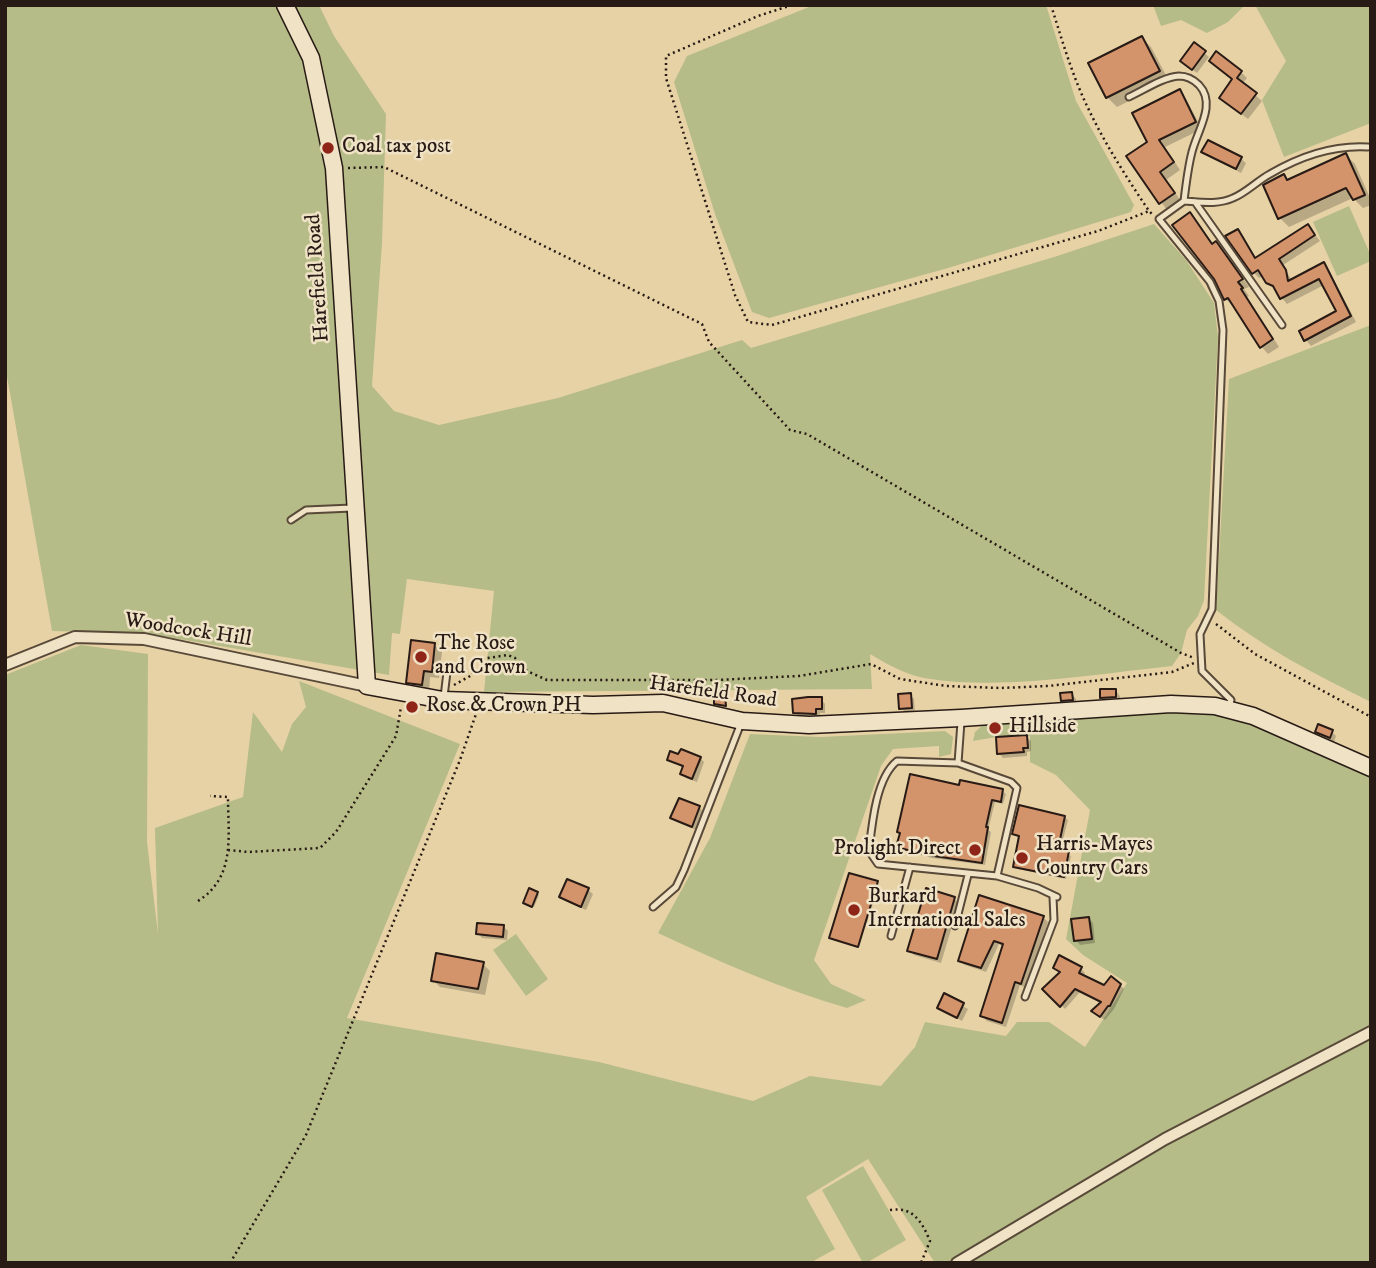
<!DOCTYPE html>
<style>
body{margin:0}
#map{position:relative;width:1376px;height:1268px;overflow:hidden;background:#e7d2a6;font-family:"IM FELL DW Pica",serif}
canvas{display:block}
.frame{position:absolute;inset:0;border:7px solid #281b15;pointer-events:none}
</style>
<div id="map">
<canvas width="1376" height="1268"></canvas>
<div class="frame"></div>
</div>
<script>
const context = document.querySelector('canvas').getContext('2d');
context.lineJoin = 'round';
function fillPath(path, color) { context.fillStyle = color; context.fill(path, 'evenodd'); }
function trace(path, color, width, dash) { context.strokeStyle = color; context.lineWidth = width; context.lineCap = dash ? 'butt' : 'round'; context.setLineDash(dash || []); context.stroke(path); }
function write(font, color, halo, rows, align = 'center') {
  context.font = font + ' "IM FELL DW Pica",serif'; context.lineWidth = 5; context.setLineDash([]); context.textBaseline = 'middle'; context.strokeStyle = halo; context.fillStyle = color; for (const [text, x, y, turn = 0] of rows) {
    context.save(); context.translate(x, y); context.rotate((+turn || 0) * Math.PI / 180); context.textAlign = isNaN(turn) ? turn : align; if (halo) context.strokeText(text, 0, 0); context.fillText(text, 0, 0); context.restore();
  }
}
const green = new Path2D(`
 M5,5H319L334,36L386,114L382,243L372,386L394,411L439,425L558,398L742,340L751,348L1054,257L1154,224L1186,260L1214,303L1218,337L1204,600L1198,616L1187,630L1181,653L1172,666C1095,674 1000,691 924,678C904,674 887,664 870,654L872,689L484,692L494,591L407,579L400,634L392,633L389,675L150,634L52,631L5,365Z
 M814,5H1046L1076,101L1134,205L1131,212L948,268L769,318L752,312L715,214L674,82L687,56Z
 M1153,5H1245L1228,22L1207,33L1181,20L1161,26Z
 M1255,5H1371V123L1284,157L1262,100L1286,61Z
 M1349,206L1371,256V261L1337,276L1313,222Z
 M1371,325V702C1316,675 1264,648 1216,610L1229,379Z
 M81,645L148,654L147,842L158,934L155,828L243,797L253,712L282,752L292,724L306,707L299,681L460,744L347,1018L599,1062L753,1101L810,1076L881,1086L915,1047L925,1022L1006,1036L1017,1022H1049L1085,1047L1127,983L1083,955L1066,939L1090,810L1056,775L1030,762V736L996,737L973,741L975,732L984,724L1182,710L1216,712L1244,720L1281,734L1371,777V1263H935L868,1159L806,1197L835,1249L810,1263H5V675Z
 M945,731L953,737L951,754L939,757V746L893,749L881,766L814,960L831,984L866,1000L847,1008C781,989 720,962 658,933L710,838L750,734L820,737Z
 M516,934L548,979L526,996L493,950Z
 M863,1166L906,1240L866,1263H863L822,1190Z`);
const shadow = new Path2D(`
 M1142,38L1151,47L1169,81L1117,107L1107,97L1090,64Z
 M1194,44L1209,57L1197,73L1186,65Z
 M1241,72L1247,78L1242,84L1262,101L1248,119L1228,104L1234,80Z
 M1179,91L1186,99L1202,129L1165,147L1180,170L1166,180L1181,201L1167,210L1128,157L1149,143Z
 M1209,142L1241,159L1246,163L1241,173L1208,156L1204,152Z
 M1346,155L1355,164L1371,200V205L1363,208L1353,198L1289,227L1280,218L1284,176L1288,181Z
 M1190,214L1214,245L1216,244L1223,251L1249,287L1244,289L1249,296L1247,297L1279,347L1268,354L1261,346L1235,305L1233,306L1226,299Z
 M1308,226L1320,241L1283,265L1292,281L1323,265L1329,270L1356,322L1311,346L1306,340L1338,312L1324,285L1287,304L1263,276L1259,278L1253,272L1237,231L1257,259Z
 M434,645L442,652L439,678L430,677L429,692L416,689L408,682Z
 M1116,691L1120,696V701L1107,702L1102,697Z
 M1072,694L1076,699V704L1067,705L1062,700Z
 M910,695L914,699L915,712H905L901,708Z
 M821,699L825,704V713H820V718L799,716L794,712Z
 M1317,731L1332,732L1336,736L1334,742Z
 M1026,737L1031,741V751L1027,752V756L1003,758L999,753Z
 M700,758L704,762L697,782L686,778L682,774L684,768L669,759Z
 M960,787L1002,791L1006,794L1003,804L995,802L988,830L991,832L985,865L932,858L901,850L898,847L901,834L899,832Z
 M699,807L703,811L696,830L677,822L672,818Z
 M1064,817L1068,820L1060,851L1071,856L1066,879L1018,869L1014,866L1020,837L1014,833Z
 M568,881L588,890L593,894L586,910L565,901L561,896Z
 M877,883L879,885L859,947L833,939Z
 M537,893L539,895L534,907L526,904Z
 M980,897L1043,917L1048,922L1026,988L1020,985L1006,1027L987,1021L982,1016L1004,947L999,944L986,972L965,965L960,960Z
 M954,899L959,903L941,963L914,955L909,950Z
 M1088,918L1093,923L1095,943L1080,945L1076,940Z
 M504,927L508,931L507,940L482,938L478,933Z
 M483,964L490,971L485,995L440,987L433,980Z
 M1055,968L1081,969L1085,973L1083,977L1105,988L1120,985L1124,989L1114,1009L1105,1020L1097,1015L1102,1003L1080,992L1065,1009L1045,989L1061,973Z
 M945,996L968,1009L962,1021L939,1008Z`);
const building = new Path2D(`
 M1142,36L1160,71L1106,98L1088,63Z
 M1194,42L1206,51L1192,70L1180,61Z
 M1216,51L1242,71L1237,78L1257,93L1241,114L1219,98L1232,79L1209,61Z
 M1180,89L1196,122L1159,140L1174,162L1160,172L1175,193L1159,204L1126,156L1147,142L1132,113Z
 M1208,140L1242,157L1236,169L1201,152Z
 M1346,153L1365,195L1353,200L1346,188L1278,219L1263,185L1284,174L1287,180Z
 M1190,212L1212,244L1216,241L1243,279L1238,282L1243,288L1241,289L1273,339L1260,348L1228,298L1224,300L1214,279L1172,225Z
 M1308,224L1315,235L1279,259L1286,270L1288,281L1324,262L1351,316L1304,341L1299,331L1336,311L1319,279L1280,299L1273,286L1266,283L1258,270L1252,274L1225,236L1238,229L1255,258Z
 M411,640L435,643L432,672L424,671L422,685L406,683Z
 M1100,689H1116V697L1100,698Z
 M1072,692L1073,700L1061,701L1060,693Z
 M911,693L912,708L899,709L898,694Z
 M714,695H725L726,706L714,704Z
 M808,697H822V709H816V714L793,713L792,699Z
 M1318,724L1333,730L1330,738L1315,732Z
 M1027,735L1028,748H1023L1024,752L997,754L996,737Z
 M681,749L701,757L692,779L680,774L683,766L667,760L670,751L678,754Z
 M910,774L959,785L960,780L1003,789L1001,802L992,800L986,827H988L982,863L927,855L896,847L900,833L897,832Z
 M679,798L700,806L692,827L670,818Z
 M1019,805L1065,816L1058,849L1069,851L1064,877L1013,867L1019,836L1012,834Z
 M849,873L878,881L858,947L829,938Z
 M567,879L589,888L581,907L559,897Z
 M529,888L538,892L532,907L523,903Z
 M926,888L955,897L937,959L907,951Z
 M979,895L1044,916L1021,984L1015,982L1002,1023L980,1016L1003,944L994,941L981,968L958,961Z
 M1089,917L1092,939L1074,941L1071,919Z
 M477,923L504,925L503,937L476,934Z
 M436,953L484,962L478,989L431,981Z
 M1059,955L1082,967L1079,973L1104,985L1111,976L1121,984L1110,1006H1108L1100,1017L1091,1011L1101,1002L1075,989L1060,1007L1042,989L1060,972L1053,968Z
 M944,993L964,1003L957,1018L937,1008Z`);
const path = new Path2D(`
 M792,5L758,16L666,56V78L735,295L748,322L772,325L1098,231L1149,211
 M1051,5C1062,40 1072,75 1088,108C1105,144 1127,178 1149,211L1153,215
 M348,168L384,167L702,324L709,342L790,430L807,434L1181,653L1194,658
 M1216,624L1255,654L1371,717
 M454,685L472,675L474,660L508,655L515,658L527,671L547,680H716L799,676L871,664L900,679L946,686L1000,688L1048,686L1172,672L1194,663
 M228,850L248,852L320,848L336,832L396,736L401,707
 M198,901C236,877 228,836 228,797L210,796
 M890,1210C913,1206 922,1222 930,1241L921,1263
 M230,1263L306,1135L460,760L476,714`);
const lane = new Path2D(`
 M1129,97C1144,90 1163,77 1179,76C1187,76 1193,79 1199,85C1217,104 1197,131 1192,152C1188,167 1186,184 1184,201
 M1195,202L1282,325
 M291,520L306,510L352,508
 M444,697L447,672
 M1229,707L1231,700L1202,671L1200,634L1212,609L1223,330L1219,301L1210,282L1159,219L1184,201C1200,202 1218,205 1233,198C1246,193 1257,181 1270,174C1299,157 1334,145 1368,147
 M961,722L958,763L897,761C876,778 872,824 869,851L878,864L997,876L1038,888L1057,897
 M958,763L1011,782L1017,788L997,876
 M653,907L676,887L684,870L741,723
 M955,926L968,875
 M891,936L910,867
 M1025,997L1054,920L1053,897`);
const street = new Path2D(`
 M5,665L75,637L144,639L367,686
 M957,1263L1165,1139L1371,1032`);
const secondary = new Path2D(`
 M285,5L311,58L334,168L367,686L443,700L593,705L663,703L742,721L809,725L961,718L1171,704L1215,706L1253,716L1371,768`);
const markers = [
 [328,148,7,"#8f2418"],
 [421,657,7,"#8f2418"],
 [412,707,7,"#8f2418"],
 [995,728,7,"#8f2418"],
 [975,850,7,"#8f2418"],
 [1022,858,7,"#8f2418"],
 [854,910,7,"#8f2418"]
];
const poiNames = [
 ["Coal tax post",342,148],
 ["The Rose",435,645],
 ["and Crown",435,669],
 ["Rose & Crown PH",426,707],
 ["Hillside",1009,728],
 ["Harris-Mayes",1036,846],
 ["Country Cars",1036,870],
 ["Prolight Direct",961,850,"right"],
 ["Burkard",868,898],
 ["International Sales",868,922]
];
const streetNames = [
 ["Harefield Road",319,278,-94],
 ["Woodcock Hill",188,631,9],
 ["Harefield Road",713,693,8]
];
fillPath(green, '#b6bc87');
fillPath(shadow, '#0003');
fillPath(building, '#d3936b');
trace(building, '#281b15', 2);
trace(lane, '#584939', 9);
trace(street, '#584939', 14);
trace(secondary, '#281b15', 19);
trace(path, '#281b15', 2.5, [2, 3.5]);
trace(lane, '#efe2c5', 5);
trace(street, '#efe2c5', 10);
trace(secondary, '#efe2c5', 16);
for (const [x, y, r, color] of markers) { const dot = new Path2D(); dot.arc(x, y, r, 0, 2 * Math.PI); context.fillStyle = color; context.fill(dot); trace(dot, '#efe2c5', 2.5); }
write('21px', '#281b15', '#efe2c5', poiNames, 'left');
write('21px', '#281b15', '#efe2c5', streetNames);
</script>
